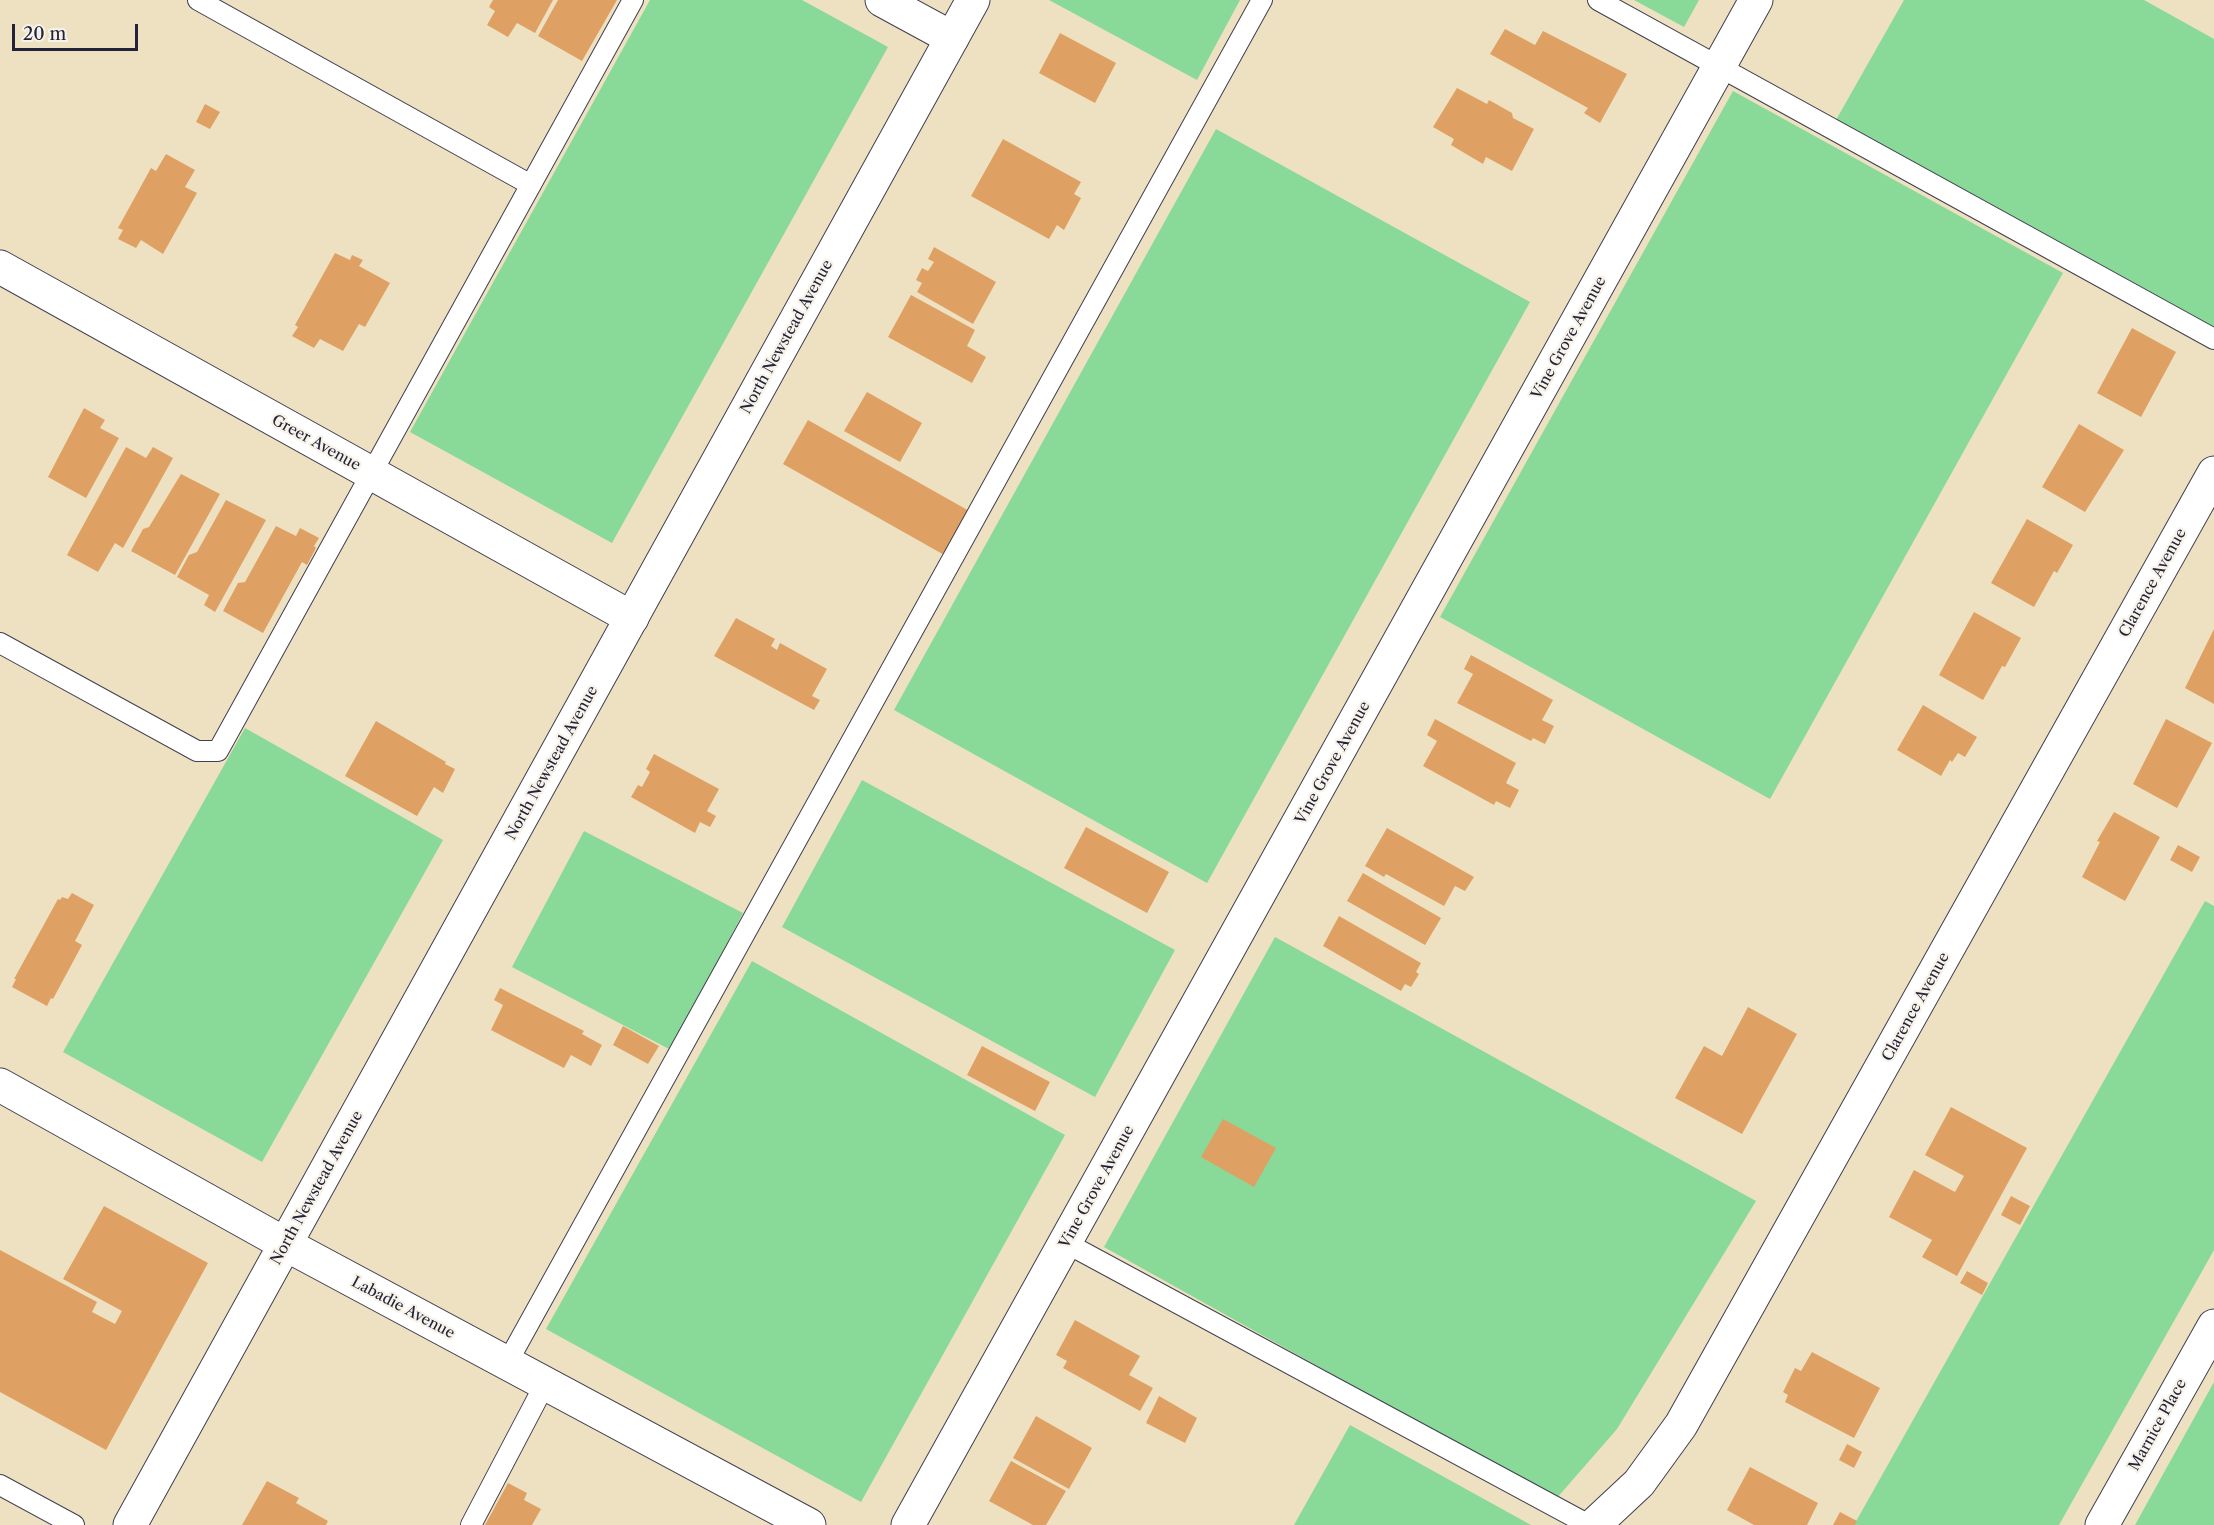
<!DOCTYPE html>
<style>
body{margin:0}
#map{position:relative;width:2214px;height:1525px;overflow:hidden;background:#ede1c2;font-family:"Libre Caslon Text",serif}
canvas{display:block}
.scale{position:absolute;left:12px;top:24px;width:126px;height:27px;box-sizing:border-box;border:3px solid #22223b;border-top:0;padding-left:8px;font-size:18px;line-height:21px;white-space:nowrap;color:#22223b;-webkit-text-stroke:4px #f7f3e8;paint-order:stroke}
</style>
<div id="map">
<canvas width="2214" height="1525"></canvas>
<div class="scale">20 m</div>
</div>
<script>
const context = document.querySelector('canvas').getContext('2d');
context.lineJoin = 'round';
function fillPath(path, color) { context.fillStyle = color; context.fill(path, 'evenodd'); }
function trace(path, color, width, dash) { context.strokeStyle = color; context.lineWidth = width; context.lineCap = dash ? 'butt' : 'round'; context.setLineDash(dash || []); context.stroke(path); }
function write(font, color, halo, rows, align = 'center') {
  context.font = font + ' "Libre Caslon Text",serif'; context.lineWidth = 4.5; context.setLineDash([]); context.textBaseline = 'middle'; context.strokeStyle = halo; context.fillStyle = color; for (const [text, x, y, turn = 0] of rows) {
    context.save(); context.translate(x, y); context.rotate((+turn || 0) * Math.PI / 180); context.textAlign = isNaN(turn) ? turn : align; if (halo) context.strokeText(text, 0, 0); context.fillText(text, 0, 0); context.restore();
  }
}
const green = new Path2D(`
 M650,0H802L888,47L612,543L410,432Z
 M1049,0H1240L1197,80Z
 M1634,0H1699L1684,27Z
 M1904,0H2144L2214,39V330L1836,120Z
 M1733,91L2063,273L1770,799L1440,617Z
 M1216,129L1530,302L1207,883L894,710Z
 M245,728L443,840L262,1162L63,1052Z
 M862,780L1175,950L1095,1097L782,927Z
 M584,831L743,913L671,1050L512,967Z
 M2205,901L2214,906V1250L2059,1525H1854Z
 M1275,937L1756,1201L1617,1429L1556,1499L1104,1247Z
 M752,961L1065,1135L861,1502L546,1329Z
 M2214,1382V1525H2135Z
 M1350,1425L1531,1525H1294Z`);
const building = new Path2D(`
 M493,0H553L535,33L517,23L508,37L487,25L495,11L489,7Z
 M558,0H617L582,61L538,36Z
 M1505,29L1535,45L1543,31L1627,74L1600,123L1584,113L1588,108L1490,54Z
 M1060,33L1116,63L1095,103L1039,73Z
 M1457,88L1487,104L1489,100L1512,113L1513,118L1534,129L1512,171L1486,157L1483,164L1451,145L1454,139L1433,127Z
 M205,104L220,112L210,129L196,122Z
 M1003,139L1081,182L1074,194L1081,198L1064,230L1057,225L1049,239L971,196Z
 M166,154L195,170L185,187L197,193L163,254L141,240L136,248L118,239L123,230L118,228L151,168L156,171Z
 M934,247L996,282L973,324L917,292L922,283L916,280L922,268L928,271L934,262L928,259Z
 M335,253L350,260L352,255L363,260L359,266L390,283L365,327L359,324L343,351L320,339L314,348L292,336L298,327L295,325Z
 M911,295L975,330L967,346L986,357L972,383L888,337Z
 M2132,328L2176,352L2141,417L2097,393Z
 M867,392L922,423L900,462L844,431Z
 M84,408L105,420L100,428L119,438L86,498L48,477Z
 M808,420L971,512L946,556L783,464Z
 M2079,424L2124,450L2085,512L2042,487Z
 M126,447L146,458L153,447L173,458L123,548L115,543L98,572L67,555Z
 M181,474L220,494L175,575L131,551L143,529L149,527Z
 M226,500L266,520L215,612L204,605L209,595L177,577L189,555L197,552Z
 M2027,519L2073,545L2057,573L2054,571L2034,607L1991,583Z
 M276,526L296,536L300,528L319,538L314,546L316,548L307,565L302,562L263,633L223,611L238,583L245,582Z
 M1974,612L2021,638L2005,667L2002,666L1983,700L1939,675Z
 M736,618L775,639L771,646L777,650L780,643L827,669L812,696L820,700L814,710L714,656Z
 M2214,629V704L2185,688Z
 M1471,655L1553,700L1542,720L1554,726L1545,744L1533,738L1531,741L1457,703L1473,674L1464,669Z
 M1923,705L1977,737L1965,757L1958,753L1952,762L1950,760L1941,776L1897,750Z
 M1435,719L1516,763L1506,783L1519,790L1510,808L1496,801L1494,805L1423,766L1437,741L1427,735Z
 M2166,719L2212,743L2177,808L2133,784Z
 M376,721L446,762L445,764L455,769L443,793L434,787L417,816L345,776Z
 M654,754L719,789L707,811L716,816L710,827L700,822L695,833L631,797L638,785L642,787L650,772L646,769Z
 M2114,812L2160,837L2125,901L2082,877L2100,842L2097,841Z
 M1086,827L1169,872L1147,913L1064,868Z
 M1387,828L1474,877L1465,891L1455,886L1444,906L1386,874L1384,877L1365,866Z
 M2178,845L2200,857L2192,872L2170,860Z
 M1363,873L1441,918L1425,945L1347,901Z
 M72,893L94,905L75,941L82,945L53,999L51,998L47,1006L12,987L16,979H14L58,899L60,900L62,897L68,899Z
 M1339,916L1421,963L1416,972L1419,974L1411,987L1405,984L1401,991L1323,946Z
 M500,988L584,1031L582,1034L602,1045L591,1066L571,1055L564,1068L491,1030L503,1005L494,1000Z
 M1748,1007L1797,1034L1742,1134L1675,1098L1704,1046L1722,1056Z
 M623,1026L659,1046L648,1064L613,1045Z
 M982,1046L1050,1082L1035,1111L967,1075Z
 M1951,1107L2027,1148L1957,1276L1922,1257L1932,1240L1889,1217L1914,1170L1955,1192L1964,1176L1925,1155Z
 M1223,1119L1276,1148L1254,1187L1201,1157Z
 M2011,1196L2030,1206L2020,1225L2001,1215Z
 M104,1206L208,1263L106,1450L0,1392V1250L97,1302L92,1312L115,1324L122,1311L63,1279Z
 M1967,1271L1988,1283L1982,1295L1960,1283Z
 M1075,1320L1140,1356L1129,1375L1153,1388L1140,1411L1063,1368L1067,1361L1056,1355Z
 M1812,1352L1880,1388L1854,1438L1785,1402L1788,1395L1783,1392L1795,1368L1801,1371Z
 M1159,1396L1197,1418L1185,1443L1146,1423Z
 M1036,1416L1092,1448L1069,1489L1013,1458Z
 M1847,1444L1862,1452L1854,1468L1839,1460Z
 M1011,1461L1066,1491L1046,1525H1033L989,1501Z
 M1750,1467L1818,1503L1807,1525H1754L1727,1510Z
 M267,1481L299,1498L296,1503L328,1521L326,1525H242Z
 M508,1483L527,1493L524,1500L541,1509L532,1525H485Z
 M1840,1512L1857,1521L1855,1525H1833Z`);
const service = new Path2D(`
 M198,0L531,185
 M1598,0L2214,339
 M0,643L197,751H218L633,0
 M1066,1243L1589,1525
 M507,1363L1262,0
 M0,1485L74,1525
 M471,1525L545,1384`);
const minor = new Path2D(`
 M882,0L952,38
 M0,267L632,618
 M0,1085L285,1244L809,1525
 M908,1525L1756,0
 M1594,1525L1639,1483L1681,1425L2214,473
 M2102,1525L2214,1326`);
const tertiary = new Path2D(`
 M130,1525L973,0`);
const streetNames = [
 ["North Newstead Avenue",787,337,-61],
 ["Vine Grove Avenue",1569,338,-61],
 ["Greer Avenue",316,443,29],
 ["Clarence Avenue",2153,583,-61],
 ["North Newstead Avenue",552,763,-61],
 ["Vine Grove Avenue",1333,763,-61],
 ["Clarence Avenue",1916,1007,-61],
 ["Vine Grove Avenue",1097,1187,-61],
 ["North Newstead Avenue",317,1188,-61],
 ["Labadie Avenue",403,1308,28],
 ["Marnice Place",2158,1425,-61]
];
fillPath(green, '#89d999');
fillPath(building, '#dfa163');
trace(service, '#403f4f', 22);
trace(minor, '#403f4f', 35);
trace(tertiary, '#403f4f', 35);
trace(service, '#fff', 20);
trace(minor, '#fff', 33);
trace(tertiary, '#fff', 33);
write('15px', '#22223b', '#f7f3e8', streetNames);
</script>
